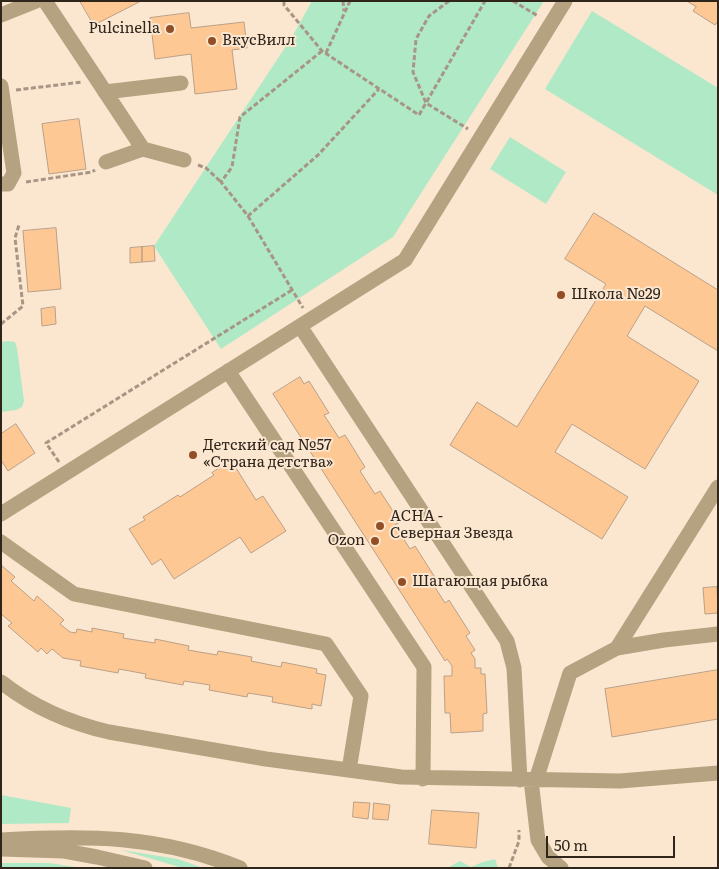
<!DOCTYPE html>
<meta charset="utf-8">
<style>
body{margin:0}
#map{position:relative;width:719px;height:869px;overflow:hidden;background:#fbe6d0;font-family:Literata,serif}
canvas{display:block}
.frame{position:absolute;inset:0;border:2px solid #2f251b;pointer-events:none}
.scale{position:absolute;left:546px;top:836px;width:129px;height:22px;box-sizing:border-box;border:2px solid #2f251b;border-top:0;padding-left:6px;font-size:15px;line-height:18px;white-space:nowrap;color:#2f251b;-webkit-text-stroke:4px #fbe6d0;paint-order:stroke}
</style>
<div id="map">
<canvas width="719" height="869"></canvas>
<div class="frame"></div>
<div class="scale">50 m</div>
</div>
<script>
const context = document.querySelector('canvas').getContext('2d');
context.lineJoin = 'round';
function fillPath(path, color) { context.fillStyle = color; context.fill(path, 'evenodd'); }
function trace(path, color, width, dash) { context.strokeStyle = color; context.lineWidth = width; context.lineCap = dash ? 'butt' : 'round'; context.setLineDash(dash || []); context.stroke(path); }
function write(font, color, halo, rows, align = 'center') {
  context.font = font + ' Literata,serif'; context.lineWidth = 4; context.setLineDash([]); context.textBaseline = 'middle'; context.strokeStyle = halo; context.fillStyle = color; for (const [text, x, y, turn = 0] of rows) {
    context.save(); context.translate(x, y); context.rotate((+turn || 0) * Math.PI / 180); context.textAlign = isNaN(turn) ? turn : align; if (halo) context.strokeText(text, 0, 0); context.fillText(text, 0, 0); context.restore();
  }
}
const green = new Path2D(`
 M312,1H544L393,237L221,349L154,246L292,37Z
 M592,11L718,88V195L545,89Z
 M510,137L566,172L546,204L490,169Z
 M8,341L15,342L17,348L24,401L22,407L16,410L1,412V342Z
 M1,795L71,808L69,823L1,824Z
 M121,850L178,859L203,868H183Z
 M495,859L498,868H447L460,861L471,867L483,862Z
 M1,863H49L82,868H1Z`);
const building = new Path2D(`
 M80,1H141L94,25Z
 M687,1H718V21L715,25L693,11L696,7Z
 M189,13L191,28L244,22L247,48L232,50L237,89L195,94L191,54L155,59L150,18Z
 M79,119L86,169L49,174L42,124Z
 M594,213L718,290V351L645,306L627,336L699,381L645,469L572,424L555,452L628,497L602,539L450,445L477,402L517,427L606,284L565,259Z
 M56,228L61,289L28,292L23,231Z
 M154,246L155,261L142,262V247Z
 M142,247V262L130,263V248Z
 M55,307L56,324L42,326L41,309Z
 M300,377L304,384L309,381L329,413L324,415L339,438L345,435L365,467L360,471L375,494L380,491L400,522L395,525L410,549L415,546L436,579L431,581L445,603L449,600L470,633L466,636L475,650L471,653L475,659V668H481V674H485L487,713L483,714V731L451,733L450,713H445L444,676H452V666L447,659L445,661L273,394Z
 M16,424L35,453L8,471L1,460V434Z
 M231,460L256,500L263,496L286,531L251,553L240,537L174,579L161,559L152,565L129,529L145,520L143,517L178,495L180,497L214,475L212,473Z
 M1,565L15,577L11,581L34,601L37,596L64,620L60,624L70,632L76,633L77,629L92,632V628L124,634L123,638L155,643V639L189,646L188,650L217,655L218,651L252,657L251,661L281,667L282,662L317,669L316,673L326,675L321,706L312,704V709L272,702L273,697L248,693L247,697L209,690L210,685L184,681L183,685L145,678L146,674L119,669L118,673L80,666L81,661L63,658L52,649L47,654L41,648L38,652L8,626L12,623L1,614Z
 M717,587L718,613L705,614L703,588Z
 M718,670V719L612,737L605,689Z
 M354,802L370,803L368,819L353,817Z
 M374,803L390,805L388,820L373,819Z
 M432,810L479,813L476,848L429,844Z`);
const path = new Path2D(`
 M284,1V5L322,51L419,115L485,1
 M343,1L344,11
 M449,1L429,16L416,39L413,72L426,103L468,129
 M513,1L538,16
 M322,51L240,117L232,167L221,182L248,216L318,155L379,89
 M326,53L350,1
 M16,90L82,82
 M198,165L206,168L221,182
 M26,182L92,172L95,170
 M248,216L303,308
 M1,324L23,306L15,238L19,225
 M59,462L46,443L292,290
 M509,868L519,841V830`);
const minor = new Path2D(`
 M45,1L143,149L184,160
 M1,15L36,1
 M1,86L14,173L8,184H1
 M105,92L181,83
 M106,162L143,149
 M300,326L507,641L514,668L520,780
 M228,371L424,667L423,779
 M1,514L405,260L565,1
 M1,542L74,594L326,644L361,696L349,770
 M617,648L718,487
 M1,682C34,708 69,723 109,732L266,759L401,777L620,781L718,773
 M531,780L538,840L548,857L561,868
 M536,780L570,673L617,648L664,640L718,634
 M1,840C87,835 159,835 240,868
 M1,849L64,851L97,857L145,868`);
const markers = [
 [170,29,5,"#944e26"],
 [212,41,5,"#944e26"],
 [561,295,5,"#944e26"],
 [193,455,5,"#944e26"],
 [380,526,5,"#944e26"],
 [375,541,5,"#944e26"],
 [402,582,5,"#944e26"]
];
const poiNames = [
 ["Pulcinella",160,29,"right"],
 ["ВкусВилл",222,41],
 ["Школа №29",571,295],
 ["Детский сад №57",203,446],
 ["«Страна детства»",203,463],
 ["АСНА -",390,517],
 ["Северная Звезда",390,534],
 ["Ozon",365,541,"right"],
 ["Шагающая рыбка",412,582]
];
fillPath(green, '#afe9c6');
fillPath(building, '#fec894');
trace(building, '#baa087', 1);
trace(path, '#a79685', 3, [5, 2.5]);
trace(minor, '#b5a280', 15);
for (const [x, y, r, color] of markers) { const dot = new Path2D(); dot.arc(x, y, r, 0, 2 * Math.PI); context.fillStyle = color; context.fill(dot); trace(dot, '#fbe6d0', 2); }
write('15px', '#2f251b', '#fbe6d0', poiNames, 'left');
</script>
